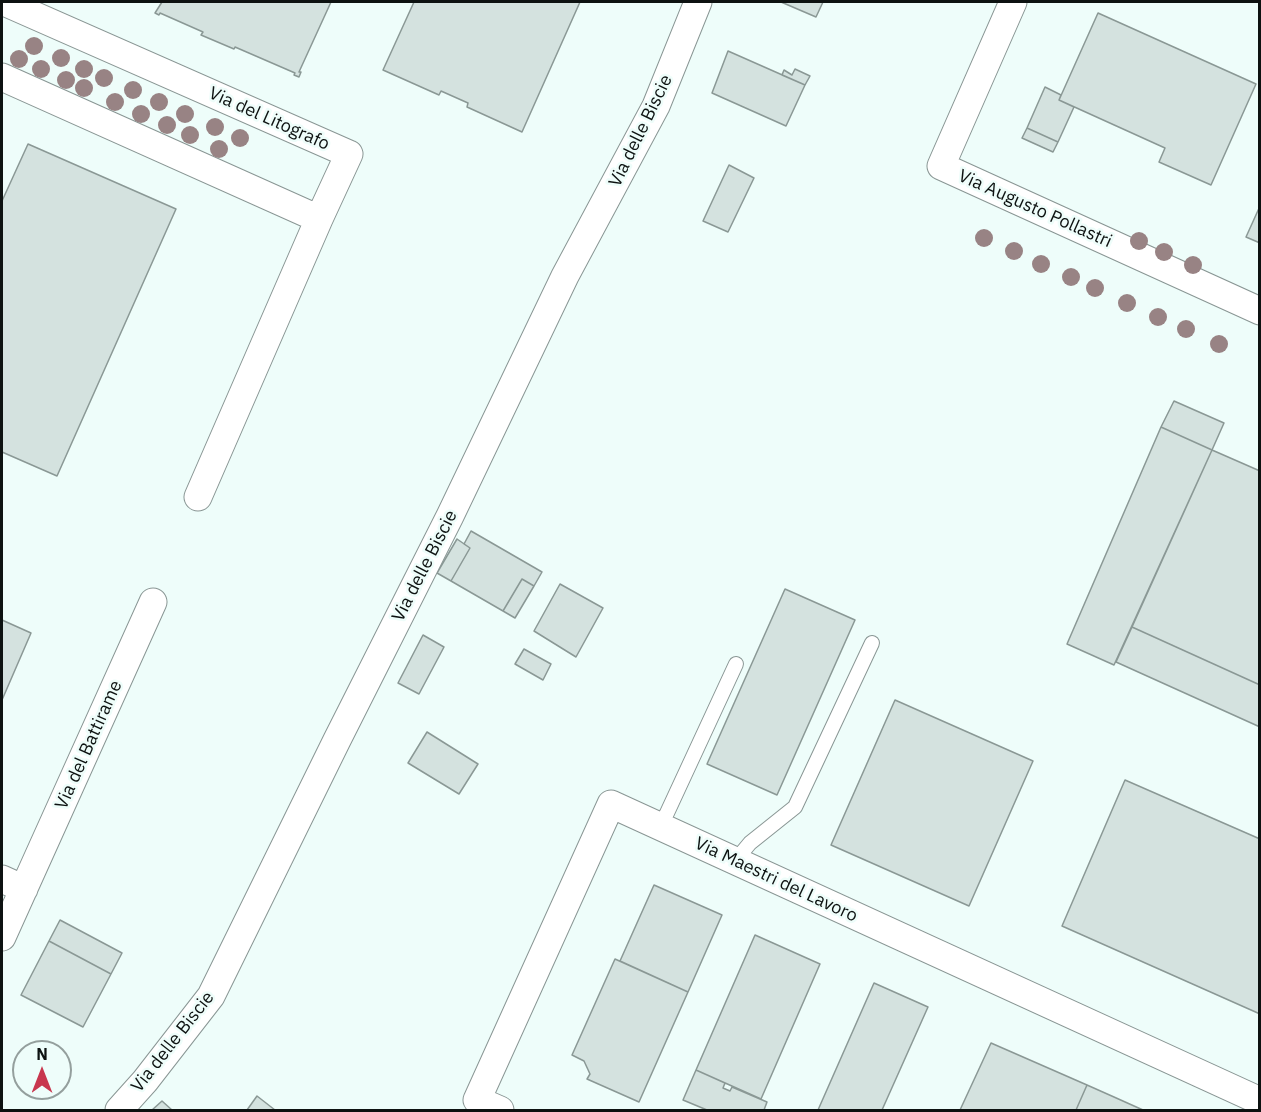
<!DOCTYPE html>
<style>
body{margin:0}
#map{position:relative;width:1261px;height:1112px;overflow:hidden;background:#eefdfa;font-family:"IBM Plex Sans",sans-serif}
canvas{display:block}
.frame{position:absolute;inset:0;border:3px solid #0d1211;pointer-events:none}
.north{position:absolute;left:12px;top:1040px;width:60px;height:60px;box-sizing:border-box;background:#eefdfa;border:2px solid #949f9d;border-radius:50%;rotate:0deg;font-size:16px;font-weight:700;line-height:24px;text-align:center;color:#0d1211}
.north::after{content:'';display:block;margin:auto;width:21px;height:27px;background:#c8374e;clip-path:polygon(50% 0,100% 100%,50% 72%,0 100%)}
</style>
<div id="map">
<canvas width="1261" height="1112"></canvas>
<div class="frame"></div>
<div class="north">N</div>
</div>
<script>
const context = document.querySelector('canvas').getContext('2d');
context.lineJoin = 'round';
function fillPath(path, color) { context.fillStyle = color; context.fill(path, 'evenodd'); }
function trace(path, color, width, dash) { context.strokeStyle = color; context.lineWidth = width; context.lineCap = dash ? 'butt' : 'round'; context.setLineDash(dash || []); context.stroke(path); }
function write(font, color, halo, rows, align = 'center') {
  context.font = font + ' "IBM Plex Sans",sans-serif'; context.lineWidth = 5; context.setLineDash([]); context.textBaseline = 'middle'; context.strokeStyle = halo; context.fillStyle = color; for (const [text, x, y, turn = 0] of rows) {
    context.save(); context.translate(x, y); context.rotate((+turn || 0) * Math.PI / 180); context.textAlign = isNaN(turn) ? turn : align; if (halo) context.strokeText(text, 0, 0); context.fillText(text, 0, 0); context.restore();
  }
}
const building = new Path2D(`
 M162,2H331L299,72H301L299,77L294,75L295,73L235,47L234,49L201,35L203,32L160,13L159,15L155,13Z
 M414,2H580L522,132L467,107L468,103L441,91L439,95L383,70Z
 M781,2H823L816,17Z
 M1098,13L1256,84L1211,185L1159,162L1165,148L1059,100Z
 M728,51L805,85L786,126L712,93Z
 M795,69L810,76L805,85L782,75L784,70L792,75Z
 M1045,87L1061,95L1059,100L1074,107L1058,142L1027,128Z
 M1027,128L1058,142L1053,152L1022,138Z
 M28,144L176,209L57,476L2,452V201Z
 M729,165L754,178L728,232L703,221Z
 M1260,206V243L1246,237Z
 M1174,401L1224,423L1212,450L1161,427Z
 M1161,427L1212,450L1114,665L1067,644Z
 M1212,450L1260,471V685L1132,627Z
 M471,531L542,572L534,586L522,579L503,611L451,581L470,548L464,544Z
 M457,539L470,548L451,581L437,573Z
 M522,579L534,586L515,618L503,611Z
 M560,584L603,608L576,657L534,631Z
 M785,589L855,620L777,795L707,764Z
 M2,620L31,633L2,700Z
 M1132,627L1260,685V727L1116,662Z
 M423,635L444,647L419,694L398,683Z
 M524,649L551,664L543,680L515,664Z
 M895,700L1033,761L969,906L831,845Z
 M427,732L478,764L459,794L408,763Z
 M1125,780L1260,839V1014L1062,926Z
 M654,885L722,915L688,992L620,961Z
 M60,920L122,953L111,974L49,941Z
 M755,935L820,964L761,1099L696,1070Z
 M49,941L111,974L83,1027L21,995Z
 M615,959L688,992L639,1102L587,1079L590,1074L584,1061L572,1055Z
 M874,983L928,1007L882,1110H818Z
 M991,1043L1087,1085L1076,1110H960Z
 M696,1070L725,1083L723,1088L730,1091L732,1087L767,1102L764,1110H707L683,1100Z
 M1087,1085L1114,1097L1143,1110H1076Z
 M257,1096L275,1110H247Z
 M162,1101L172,1110H152Z`);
const lane = new Path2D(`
 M659,827L667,813L736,664
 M735,861L750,843L795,807L872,643`);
const street = new Path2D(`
 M1013,2L941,166L1260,311
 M2,77L319,219L349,154L4,2
 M198,497L319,219
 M2,879L24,889
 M2,937L153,602
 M119,1110L145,1081L211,996L337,740L450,516L565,276L656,106L698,2
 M500,1110L477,1100L611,804L1260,1101`);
const trees = [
 [34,46],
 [61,58],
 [19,59],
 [41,69],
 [84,69],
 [104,78],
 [66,80],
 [84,88],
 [133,90],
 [115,102],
 [159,102],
 [141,114],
 [185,114],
 [167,125],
 [215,127],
 [190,135],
 [240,138],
 [219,149],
 [984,238],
 [1139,241],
 [1014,251],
 [1164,252],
 [1041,264],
 [1193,265],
 [1071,277],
 [1095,288],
 [1127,303],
 [1158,317],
 [1186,329],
 [1219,344]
];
const streetNames = [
 ["Via del Litografo",269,119,24],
 ["Via delle Biscie",641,131,-64],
 ["Via Augusto Pollastri",1035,209,24],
 ["Via delle Biscie",425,566,-63],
 ["Via del Battirame",89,745,-66],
 ["Via Maestri del Lavoro",776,880,25],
 ["Via delle Biscie",173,1042,-52]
];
fillPath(building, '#d4e2df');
trace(building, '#8a9895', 1.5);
trace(lane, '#899694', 16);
trace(street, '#899694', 29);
trace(lane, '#fff', 14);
trace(street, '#fff', 27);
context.fillStyle = '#988384';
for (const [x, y] of trees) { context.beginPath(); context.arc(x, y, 9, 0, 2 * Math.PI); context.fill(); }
write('18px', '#0d1211', '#eefdfa', streetNames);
</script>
